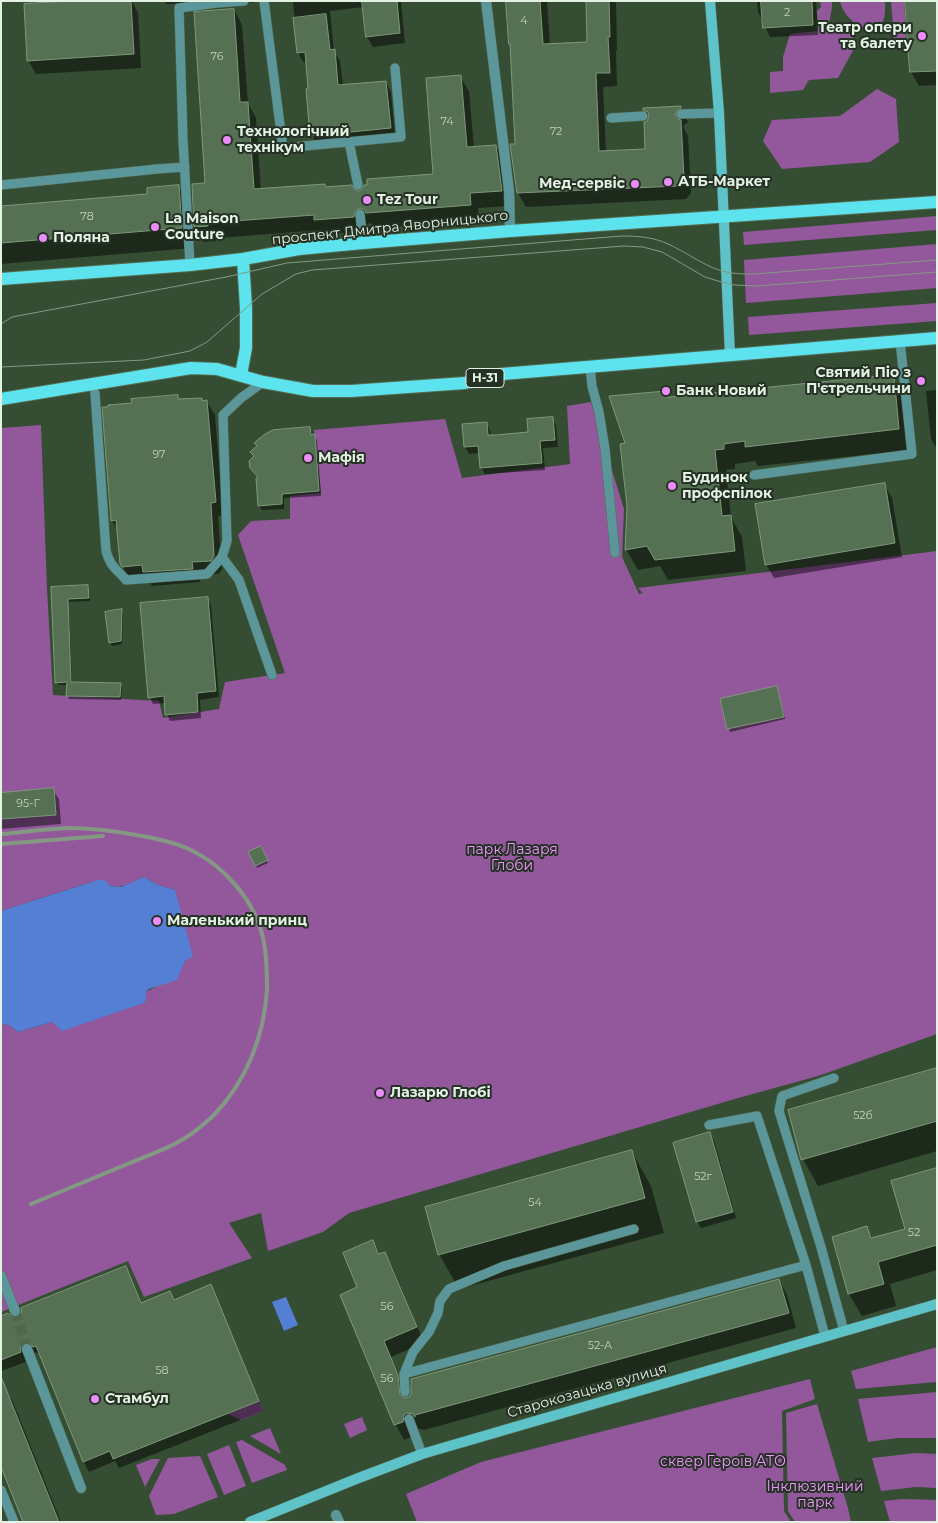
<!DOCTYPE html>
<meta charset="utf-8">
<style>
body{margin:0}
#map{position:relative;width:938px;height:1523px;overflow:hidden;background:#354e33;font-family:Montserrat,sans-serif}
canvas{display:block}
.frame{position:absolute;inset:0;border:2px solid #e3f2e2;pointer-events:none}
</style>
<div id="map">
<canvas width="938" height="1523"></canvas>
<div class="frame"></div>
</div>
<script>
const context = document.querySelector('canvas').getContext('2d');
context.lineJoin = 'round';
function fillPath(path, color) { context.fillStyle = color; context.fill(path, 'evenodd'); }
function trace(path, color, width, dash) { context.strokeStyle = color; context.lineWidth = width; context.lineCap = dash ? 'butt' : 'round'; context.setLineDash(dash || []); context.stroke(path); }
function write(font, color, halo, rows, align = 'center') {
  context.font = font + ' Montserrat,sans-serif'; context.lineWidth = 4; context.setLineDash([]); context.textBaseline = 'middle'; context.strokeStyle = halo; context.fillStyle = color; for (const [text, x, y, turn = 0] of rows) {
    context.save(); context.translate(x, y); context.rotate((+turn || 0) * Math.PI / 180); context.textAlign = isNaN(turn) ? turn : align; if (halo) context.strokeText(text, 0, 0); context.fillText(text, 0, 0); context.restore();
  }
}
const green = new Path2D(`
 M820,1H832C833,12 827,23 829,32L850,33L857,43L838,78L809,80L803,90L770,93V72L783,71V57L790,34L818,31L817,11L821,7Z
 M840,1H885C885,9 886,19 881,24C867,39 842,16 840,1Z
 M891,1H904L906,38H894Z
 M877,89L896,99L899,142L870,162L782,169L763,141L772,120L840,116Z
 M937,216V230L744,245L743,232Z
 M937,244V288L746,303L744,260Z
 M937,303V321L749,335L748,317Z
 M591,402L624,509L622,557L639,594L643,593L638,588L937,551V1034L818,1076L738,1098L349,1213L323,1232L268,1251L261,1213L229,1223L252,1258L144,1297L128,1261L1,1312V1024L9,1025L18,1032L52,1022L146,1000V992L179,974L185,961L175,890L158,885L144,877C123,886 119,892 98,880L1,911V428L41,425L47,589L53,695L159,701L163,718L219,709L225,682L285,673L238,535L251,521L290,519V496L321,493L314,430L445,419L462,478L570,464L567,406Z
 M937,1347V1382L856,1389L851,1371Z
 M810,1379L815,1399L782,1411L784,1511L791,1522H417L406,1494L481,1462Z
 M937,1392V1438H897L868,1442L858,1399Z
 M259,1401L263,1411L241,1420L228,1414Z
 M817,1404L848,1508L851,1522H795L788,1511L786,1413Z
 M362,1417L367,1430L350,1438L344,1424Z
 M270,1428L281,1454L250,1436Z
 M242,1440L285,1465L287,1470L252,1483L236,1442Z
 M229,1445L246,1486L224,1495L207,1454Z
 M916,1453L937,1454V1488L916,1487L881,1491L872,1458Z
 M200,1456L218,1497L174,1514L156,1515L149,1496L168,1458Z
 M152,1459H160L145,1487L136,1465Z
 M902,1499L937,1500V1522H890L884,1501Z`);
const water = new Path2D(`
 M144,877L158,885L175,890L193,956L185,961L177,980L149,989L146,992V1000L144,1003L62,1031L52,1022L18,1032L9,1025L1,1024V911L98,880C104,880 107,880 110,886L121,887Z
 M286,1297L298,1325L284,1331L272,1302Z`);
const shadow = new Path2D(`
 M91,1H132L138,13L141,68L36,74L28,60Z
 M164,1H266L238,4V5L200,9L196,3L166,4Z
 M293,1H401L405,43L373,47L367,37L364,7L330,11L334,51L340,61L343,86L386,82L391,92L395,138L317,145L312,135L307,62L304,63L298,53Z
 M507,1H547L550,45L588,43L587,1H616L617,50L616,51L617,86L603,87L606,152L646,150L648,122L650,118L644,109L680,108L688,122L683,126L688,136L691,193L686,199L526,207L518,193L512,145H516L512,47Z
 M757,1H816L818,35L770,37L758,12Z
 M937,1V87L935,85L919,86L911,72Z
 M234,9L242,25L248,103L256,118L261,190L324,185L326,188L353,191L359,192L434,175L460,76L469,91L474,148L496,146L505,162L510,206L478,208L479,220L376,228L374,225L369,223L363,227L362,232L325,234L322,230L216,238V241L204,242L195,227L207,184Z
 M179,187L190,207L193,248L1,264V207L149,195Z
 M893,377L905,397L910,450L758,466L755,461L735,464V469L726,470L731,517L742,537L746,571L668,580L660,566L638,570L626,549L628,506L627,444L665,392L669,398Z
 M937,390V449L931,439L926,391Z
 M177,397L179,400L201,399L203,402H207L215,415L223,515L218,516L222,570L218,574L199,575L200,582L152,586L148,579L129,578L121,564L119,532L112,521L133,404Z
 M552,418L556,425L558,447L543,448L545,470L485,474L481,467L480,453L469,454L465,447L463,425L486,423L490,430L491,436L530,433Z
 M310,429L313,436H314L317,440L321,496L284,498V509L262,510L259,506L258,478L251,468Z
 M884,484L892,498L902,557L774,578L766,564Z
 M88,586L89,589L90,601L69,602L72,683L120,684L122,687L121,700L69,699L68,696V685H58L56,682L52,588Z
 M207,598L211,605L219,697L200,700L201,718L170,721L167,714L166,703L153,704L150,697Z
 M121,611L123,613L122,644L112,646L110,643Z
 M778,690L785,719L730,732L722,700Z
 M53,790L59,799L61,824L1,829V794Z
 M262,850L268,863L257,868L256,865Z
 M937,1069V1151L818,1186L803,1159Z
 M710,1134L714,1141L736,1218L701,1228L697,1222L675,1144Z
 M632,1152L651,1186L664,1233L459,1289L439,1254Z
 M937,1169V1270L890,1284L896,1306L862,1316L849,1294L833,1237L867,1228L873,1239L906,1229Z
 M372,1242L380,1255L384,1253L393,1268L424,1343L391,1357L406,1392V1399L779,1280L787,1295L796,1328L424,1430L416,1428L411,1437L404,1440L396,1425L341,1295L359,1288Z
 M125,1267L131,1277L142,1304L174,1301L210,1286L216,1296L263,1411L119,1468L115,1461L89,1472L84,1462L41,1356L38,1353L31,1352L27,1355L26,1362L1,1371V1318H19Z
 M3,1385L13,1402L61,1522H24Z`);
const building = new Path2D(`
 M70,1H131L134,54L27,61L24,4Z
 M362,1H397L400,33L366,37Z
 M506,1H540L543,44L587,42L586,1H609L610,37H608L610,73H596L599,151L645,149L644,122L647,121L649,116L648,112L643,110V108L681,106V108L676,111L675,115L678,119L681,120L684,178L678,186L517,193L510,144H515L510,44H509Z
 M761,1H812L813,25L763,28Z
 M905,1H937V71L910,72Z
 M234,9L240,102H248L254,189L325,184V187L352,185L354,189L359,191L362,189L364,185H367V179L433,174L426,78L461,75L467,147L496,145L502,191L470,193L471,205L366,213L365,210L360,208L355,211L354,217L314,220V215L208,223V226L194,227L192,184L205,183L194,12Z
 M326,14L330,50L335,49L338,85L386,81L391,128L310,136L306,89L308,88L305,52L297,53L293,18Z
 M179,185L182,228L1,243V206L147,194V188Z
 M894,375L899,429L745,447V441L724,444V449L715,450L722,516L731,515L735,551L655,560L647,546L625,550L627,506L620,444L625,443L609,396L666,391L667,397Z
 M178,395V399L202,398V401L207,400L216,502L211,503L214,556L211,561L192,562L193,569L143,572L142,565L122,567L120,564L116,520L111,521L102,407H108V405L132,403L131,399Z
 M553,417L555,440L540,441L542,463L480,468L478,446L464,447L462,424L487,422L488,435H496L528,432L527,419Z
 M310,427L311,435L315,434L319,491L282,494V504L258,506L256,478L258,477L250,468L249,461L254,456L250,452L257,446L254,443L265,434L273,430Z
 M885,483L895,543L765,565L755,504Z
 M88,585L89,598L68,599L71,682L121,683L120,697L66,696L67,682L55,683L51,587Z
 M208,597L216,691L197,693L198,712L165,715L164,696L148,698L140,603Z
 M122,609L121,641L109,643L105,612Z
 M777,686L784,717L727,729L720,699Z
 M54,788L56,815L1,819V793Z
 M261,846L268,860L255,866L248,852Z
 M937,1068V1121L801,1160L788,1110Z
 M710,1132L733,1212L696,1222L673,1143Z
 M632,1150L645,1198L438,1255L425,1207Z
 M937,1168V1245L878,1262L884,1284L848,1294L832,1237L867,1226L871,1238L905,1229L891,1181Z
 M373,1240L378,1254L385,1252L417,1327L384,1341L398,1375L400,1395L405,1398L409,1397L411,1394V1379L779,1279L789,1313L415,1415V1417L413,1414L407,1413L404,1415L403,1422L394,1425L340,1295L357,1287L343,1253Z
 M126,1266L141,1303L170,1291L174,1300L211,1284L259,1401L113,1459L110,1451L83,1462L36,1346L33,1347L29,1342L24,1343L20,1347L21,1352L1,1360V1316L8,1313L14,1318L18,1317L22,1312L21,1308Z
 M1,1379H2L59,1522H23L1,1467Z`);
const streetTunnel = new Path2D(`
 M15,1311L27,1349`);
const lane = new Path2D(`
 M264,1L283,148L401,137L395,68
 M681,114L719,113
 M611,118L643,116
 M349,142L358,185
 M1,185L157,169L185,167
 M360,214L363,243
 M190,265L183,140L179,8L217,3L244,1
 M590,366L592,386L599,412L605,449L615,553
 M95,393L106,551C111,568 116,568 126,580L207,574L222,557L227,541L223,415L241,398L263,382
 M754,475L912,454L900,341
 M222,557L239,580L272,675
 M834,1078L782,1096L779,1111L821,1247L844,1331
 M709,1125L757,1116L806,1265L825,1336
 M404,1374L806,1265
 M405,1392L404,1374L413,1352L429,1332L438,1313L440,1301L449,1289L504,1266L634,1229
 M409,1419L422,1454
 M1,1490L14,1522`);
const street = new Path2D(`
 M486,1L509,191L510,231
 M1,1276L15,1311
 M27,1349L81,1488
 M336,1515L339,1522`);
const secondary = new Path2D(`
 M710,1L719,113L730,355
 M250,1522L356,1479L422,1454L937,1304`);
const primary = new Path2D(`
 M1,279L190,265L243,259L299,249L363,243L510,231L937,202
 M241,375L246,348V308L243,259
 M1,399L191,368L217,369L263,382L313,391H351L465,383L502,374L937,338`);
const tram = new Path2D(`
 M1,324L12,317L226,277L287,263L622,236C638,236 653,237 668,244C686,252 701,264 719,270C731,274 742,274 754,274L937,260
 M1,367L144,360L190,351L207,342L262,294L296,274L312,270L624,246L643,247L662,252L705,277L718,281L734,285L757,286L937,272`);
const rail = new Path2D(`
 M1,834C24,832 46,829 69,828C92,828 114,831 136,835C155,838 174,842 191,850C224,866 255,901 263,938C267,955 267,973 267,990C264,1037 246,1082 213,1116C203,1125 192,1135 180,1141C163,1151 143,1157 125,1165C93,1178 62,1191 31,1204
 M1,844L103,836`);
const markers = [
 [922,36,5,"#ec8cfa"],
 [227,140,5,"#ec8cfa"],
 [668,182,5,"#ec8cfa"],
 [635,184,5,"#ec8cfa"],
 [367,200,5,"#ec8cfa"],
 [155,227,5,"#ec8cfa"],
 [43,238,5,"#ec8cfa"],
 [921,381,5,"#ec8cfa"],
 [666,391,5,"#ec8cfa"],
 [308,458,5,"#ec8cfa"],
 [672,486,5,"#ec8cfa"],
 [157,921,5,"#ec8cfa"],
 [380,1093,5,"#ec8cfa"],
 [95,1399,5,"#ec8cfa"]
];
const numberNames = [
 ["2",787,13],
 ["4",524,21],
 ["76",217,57],
 ["74",447,122],
 ["72",556,132],
 ["78",87,217],
 ["97",159,455],
 ["95-Г",28,804],
 ["52б",863,1116],
 ["52г",703,1177],
 ["54",535,1203],
 ["52",914,1233],
 ["56",387,1307],
 ["52-А",600,1346],
 ["58",162,1371],
 ["56",387,1379]
];
const shields = [
 [485,378,38]
];
const shieldNames = [
 ["Н-31",485,378]
];
const poiNames = [
 ["Театр опери",912,28,"right"],
 ["та балету",912,44,"right"],
 ["Технологічний",237,132],
 ["технікум",237,148],
 ["АТБ-Маркет",678,182],
 ["Мед-сервіс",625,184,"right"],
 ["Tez Tour",377,200],
 ["La Maison",165,219],
 ["Couture",165,235],
 ["Поляна",53,238],
 ["Святий Піо з",911,373,"right"],
 ["П'єтрельчини",911,389,"right"],
 ["Банк Новий",676,391],
 ["Мафія",318,458],
 ["Будинок",682,478],
 ["профспілок",682,494],
 ["Маленький принц",167,921],
 ["Лазарю Глобі",390,1093],
 ["Стамбул",105,1399]
];
const streetNames = [
 ["проспект Дмитра Яворницького",390,228,-6],
 ["Старокозацька вулиця",587,1391,-16]
];
const parkNames = [
 ["парк Лазаря",512,850],
 ["Глоби",512,866],
 ["сквер Героїв АТО",723,1462],
 ["Інклюзивний",815,1487],
 ["парк",815,1503]
];
fillPath(green, '#93589c');
fillPath(water, '#547fd4');
fillPath(shadow, '#0007');
fillPath(building, '#557053');
trace(building, '#7d997a', 1);
trace(streetTunnel, '#4f674d', 10, [10, 5]);
trace(lane, '#546c52', 10);
trace(street, '#546c52', 11);
trace(secondary, '#546c52', 11);
trace(primary, '#546c52', 14);
trace(lane, '#5b969b', 9);
trace(street, '#5b969b', 10);
trace(secondary, '#5ec2c9', 10);
trace(primary, '#5ce3ed', 12);
trace(tram, '#849983', 1);
trace(rail, '#849983', 4);
for (const [x, y, r, color] of markers) { const dot = new Path2D(); dot.arc(x, y, r, 0, 2 * Math.PI); context.fillStyle = color; context.fill(dot); trace(dot, '#253124', 2); }
write('11px', '#c0d2be', null, numberNames);
for (const [x, y, w] of shields) { const box = new Path2D(); box.roundRect(x - w / 2, y - 9.5, w, 19, 4); context.fillStyle = '#253124'; context.fill(box); trace(box, '#e3f2e2', 1); }
write('bold 12px', '#e3f2e2', null, shieldNames);
write('bold 14px', '#e3f2e2', '#253124', poiNames, 'left');
write('14px', '#e3f2e2', '#253124', streetNames);
write('14px', '#f198fe', '#253124', parkNames);
</script>
